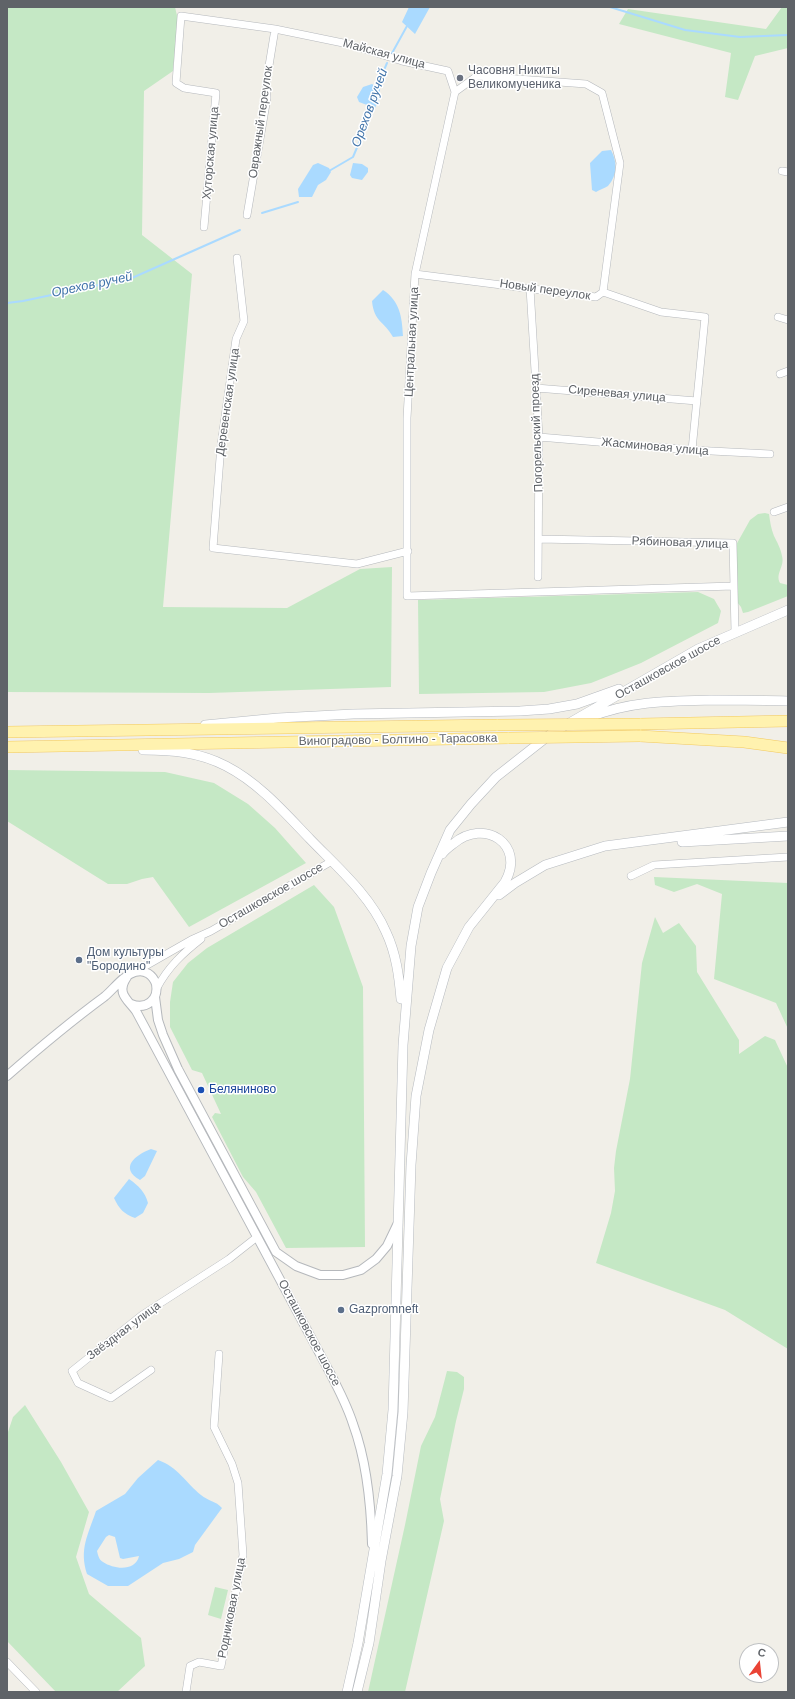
<!DOCTYPE html>
<meta charset="utf-8">
<style>
body{margin:0}
#map{position:relative;width:795px;height:1699px;overflow:hidden;background:#f1efe8;font-family:Helvetica,sans-serif}
canvas{display:block}
.frame{position:absolute;inset:0;border:8px solid #5f6368;pointer-events:none}
.north{position:absolute;left:739px;top:1643px;width:40px;height:40px;box-sizing:border-box;background:#fff;border:1px solid #bfc1c3;border-radius:50%;rotate:15deg;font-size:11px;font-weight:700;line-height:16px;text-align:center;color:#5f6368}
.north::after{content:'';display:block;margin:auto;width:14px;height:18px;background:#ea4335;clip-path:polygon(50% 0,100% 100%,50% 72%,0 100%)}
</style>
<div id="map">
<canvas width="795" height="1699"></canvas>
<div class="frame"></div>
<div class="north">С</div>
</div>
<script>
const context = document.querySelector('canvas').getContext('2d');
context.lineJoin = 'round';
function fillPath(path, color) { context.fillStyle = color; context.fill(path, 'evenodd'); }
function trace(path, color, width, dash) { context.strokeStyle = color; context.lineWidth = width; context.lineCap = dash ? 'butt' : 'round'; context.setLineDash(dash || []); context.stroke(path); }
function write(font, color, halo, rows, align = 'center') {
  context.font = font + ' Helvetica,sans-serif'; context.lineWidth = 3; context.setLineDash([]); context.textBaseline = 'middle'; context.strokeStyle = halo; context.fillStyle = color; for (const [text, x, y, turn = 0] of rows) {
    context.save(); context.translate(x, y); context.rotate((+turn || 0) * Math.PI / 180); context.textAlign = isNaN(turn) ? turn : align; if (halo) context.strokeText(text, 0, 0); context.fillText(text, 0, 0); context.restore();
  }
}
const green = new Path2D(`
 M7,7H175L178,20L173,71L144,91L142,235L192,274L163,607L287,608L360,569L392,567L391,687L209,693L7,692Z
 M782,7H788V48L755,56L738,100L725,97L731,53L619,24L628,9L766,29Z
 M765,513L769,514C770,521 771,529 774,536C777,542 781,549 782,556C785,567 775,573 780,583L788,585V596L748,612L743,613L741,607L732,596L736,545L750,520L758,514Z
 M698,592L714,599L721,611L718,623L641,663L591,683L544,692L419,694L418,600Z
 M7,770L165,772L214,783L248,804L275,828L306,863L189,927L153,877L142,879L127,884H108L7,821Z
 M654,877L788,883V1029L776,1003L714,979L722,894L697,884L674,892L655,885Z
 M314,885L334,907L363,987L365,1247L286,1248L256,1192L243,1177L212,1117L215,1113L221,1114L202,1073L192,1070L170,1027V1002L173,982L188,963L207,948Z
 M655,917L663,933L679,923L696,946L697,972L739,1040V1054L765,1036L775,1040L788,1068V1349L725,1310L596,1263L611,1213L615,1191L614,1168L616,1151L630,1079L642,963Z
 M447,1371L457,1372L464,1377V1389L456,1421L440,1499L444,1521L405,1692H368L405,1525L421,1446L435,1417Z
 M25,1405L61,1462L89,1512L76,1557L89,1594L141,1638L145,1666L117,1692H56L7,1641V1435L13,1417Z
 M215,1587L228,1590L221,1619L208,1615Z`);
const water = new Path2D(`
 M409,7H430L415,34L402,22Z
 M372,84L380,89V97L375,108L359,102L357,97L363,87Z
 M611,150C617,161 618,175 608,186C605,188 599,190 596,192L592,190L590,163L602,151Z
 M318,163L329,168L331,172L326,180L318,185L312,197H299L298,189L313,165Z
 M353,163L362,164L368,168V172L362,180L352,178L350,175Z
 M383,290C400,301 402,317 403,336L393,337C384,321 374,322 372,301Z
 M151,1149L157,1151L145,1176L140,1180C119,1168 135,1155 151,1149Z
 M129,1179C139,1186 145,1192 148,1203L143,1213L135,1218C124,1214 119,1209 114,1198Z
 M158,1460C178,1467 186,1483 201,1495C208,1501 216,1501 222,1508L195,1545L193,1552L179,1559L163,1563L128,1586H108L87,1574C79,1549 88,1535 96,1511L125,1494L138,1478ZM109,1535L115,1537L120,1558L123,1559L139,1556C136,1571 115,1570 103,1562C99,1560 98,1555 97,1551L106,1537Z`);
const stream = new Path2D(`
 M610,7L685,30L740,37L788,35
 M391,55L407,26
 M376,89L387,63
 M329,171L353,157L372,112L373,105
 M262,213L298,202
 M7,303L23,301L132,278L240,230`);
const minor = new Path2D(`
 M455,92L415,274L407,418V596L734,586
 M782,171L788,172
 M247,215L267,98L266,84L275,29
 M204,227L216,93L184,88L176,83L181,16L275,29L348,44L402,61L448,71L455,92L477,76L586,84L602,93L620,163L603,292
 M237,258L244,321L236,339L221,445L213,548L357,564L408,551
 M415,274L596,297L603,292L661,312L705,317L692,450
 M530,288L539,437L538,577
 M778,317L788,320
 M780,374L788,371
 M536,388L697,401
 M539,437L692,450L770,454
 M774,512L788,507
 M539,539L733,543L735,632
 M631,876L654,865L788,857
 M135,972L191,940L211,931L332,861
 M157,988C168,967 183,953 201,939
 M151,1370L111,1398L78,1383L72,1371L142,1315L229,1259L257,1237
 M7,1662L36,1692
 M186,1692L190,1666L199,1662L221,1666L243,1555L238,1483L232,1464L214,1427L219,1354`);
const tertiary = new Path2D(`
 M127,977C116,993 127,999 136,1011L329,1371C338,1388 347,1405 353,1424C367,1462 371,1504 372,1544
 M155,997L158,1020L163,1035L178,1069L276,1252L296,1266L320,1275H343L361,1270L376,1259L387,1246L398,1223
 M7,1076C39,1048 70,1022 104,997C114,989 122,976 135,972C145,969 153,975 156,984C159,1000 146,1010 131,1004`);
const secondary = new Path2D(`
 M590,717C631,701 667,701 711,700C737,700 762,700 788,701
 M205,725L278,718L353,714L520,711L549,709L577,704L619,689
 M143,750C172,750 199,752 226,766C259,783 284,812 310,839C337,867 370,895 386,932C396,953 399,976 401,999
 M682,842L788,836
 M499,895L515,883L545,865L605,846L788,822
 M347,1692L358,1643L387,1474L393,1410L403,1045L411,946L418,907L431,873L450,830L471,804L496,777L552,733L698,649L788,610
 M357,1692L369,1643L381,1561L397,1476L403,1412L411,1165L416,1096L429,1030L447,968L469,927L505,882C526,845 485,817 453,844C449,847 445,850 442,854`);
const primary = new Path2D(`
 M640,724L788,721
 M7,732L498,725
 M640,736L744,742L788,748
 M7,747L509,738`);
const primaryBridge = new Path2D(`
 M498,725L640,724
 M509,738L640,736`);
const markers = [
 [460,78,4,"#6b7280"],
 [79,960,4,"#5c6f8a"],
 [201,1090,4,"#1a4fb4"],
 [341,1310,4,"#5c6f8a"]
];
const streetNames = [
 ["Майская улица",384,54,15],
 ["Овражный переулок",261,122,-82],
 ["Хуторская улица",211,153,-85],
 ["Новый переулок",545,290,8],
 ["Центральная улица",412,342,-87],
 ["Сиреневая улица",617,394,5],
 ["Деревенская улица",228,402,-82],
 ["Погорельский проезд",537,433,-92],
 ["Жасминовая улица",655,447,5],
 ["Рябиновая улица",680,543,2],
 ["Осташковское шоссе",668,668,-29],
 ["Виноградово - Болтино - Тарасовка",398,740,-1],
 ["Осташковское шоссе",271,896,-30],
 ["Звёздная улица",124,1331,-37],
 ["Осташковское шоссе",309,1333,62],
 ["Родниковая улица",232,1608,-79]
];
const worshipNames = [
 ["Часовня Никиты",468,71],
 ["Великомученика",468,85]
];
const serviceNames = [
 ["Дом культуры",87,953],
 ["\"Бородино\"",87,967],
 ["Gazpromneft",349,1310]
];
const transitNames = [
 ["Беляниново",209,1090]
];
const waterNames = [
 ["Орехов ручей",370,108,-70],
 ["Орехов ручей",92,285,-12]
];
fillPath(green, '#c5e8c5');
fillPath(water, '#aadaff');
trace(stream, '#aadaff', 2);
trace(minor, '#b5b8bc', 8);
trace(tertiary, '#b5b8bc', 10);
trace(secondary, '#b6babf', 10);
trace(primary, '#f2c960', 12);
trace(minor, '#fff', 7);
trace(tertiary, '#fff', 8);
trace(secondary, '#fff', 9);
trace(primary, '#fff2af', 11);
trace(primaryBridge, '#f2c960', 12, []);
trace(primaryBridge, '#fff2af', 11);
for (const [x, y, r, color] of markers) { const dot = new Path2D(); dot.arc(x, y, r, 0, 2 * Math.PI); context.fillStyle = color; context.fill(dot); trace(dot, '#fff', 1.5); }
write('12px', '#5f6368', '#fff', streetNames);
write('12px', '#5b616d', '#fff', worshipNames, 'left');
write('12px', '#4e5e75', '#fff', serviceNames, 'left');
write('12px', '#164399', '#fff', transitNames, 'left');
write('italic 13px', '#4174aa', '#fff', waterNames);
</script>
